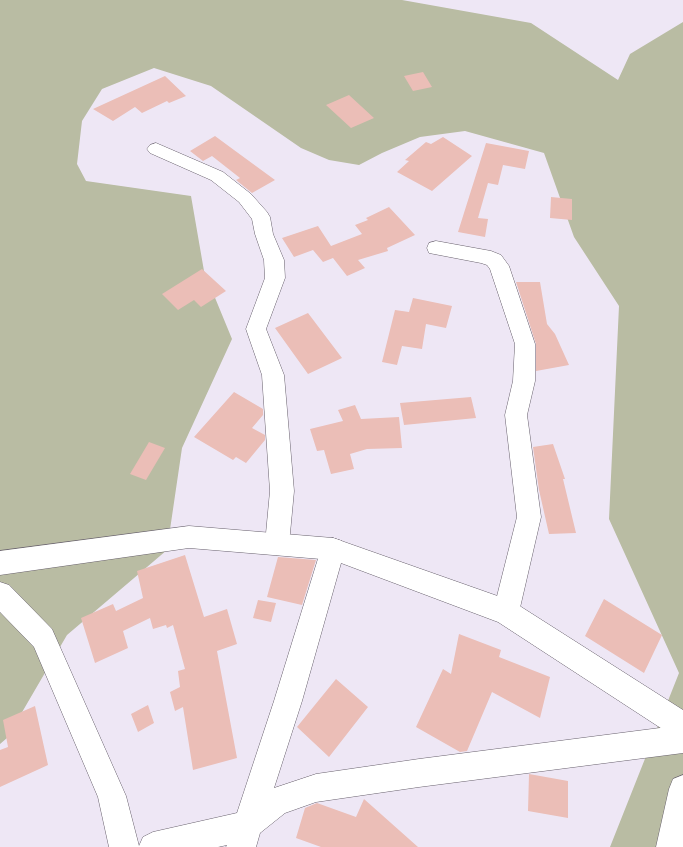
<!DOCTYPE html>
<style>
body{margin:0}
canvas{display:block;background:#eee7f5}
</style>
<canvas width="683" height="847"></canvas>
<script>
const context = document.querySelector('canvas').getContext('2d');
context.lineJoin = 'round';
function fillPath(path, color) { context.fillStyle = color; context.fill(path, 'evenodd'); }
function trace(path, color, width, dash) { context.strokeStyle = color; context.lineWidth = width; context.lineCap = dash ? 'butt' : 'round'; context.setLineDash(dash || []); context.stroke(path); }
const green = new Path2D(`
 M0,0H402L531,23L618,80L630,54L683,22V847H610L679,673L609,519L619,306L574,237L544,153L465,131L420,137L382,153L359,165L329,160L301,148L211,86L154,68L102,89L82,121L77,164L86,181L191,196L204,271L232,339L182,448L167,550L67,635L7,738L0,744Z`);
const building = new Path2D(`
 M423,72L432,87L413,91L404,76Z
 M165,76L186,96L169,103L167,101L142,113L135,107L113,121L93,109Z
 M349,95L374,118L351,128L326,105Z
 M215,136L234,150L275,180L252,193L236,180L240,178L212,156L203,161L190,151Z
 M443,137L472,156L432,191L397,172L409,161L405,160L426,142L431,144Z
 M486,143L529,151L525,169L503,165L498,185L488,183L478,218L488,219L485,237L458,232Z
 M551,197L572,199V220L550,218Z
 M389,207L415,235L387,248L388,251L358,260L365,268L347,276L333,258L323,262L313,250L294,257L282,238L318,226L331,246L362,234L355,225L368,220L366,218Z
 M202,269L226,291L201,307L194,300L178,310L162,294Z
 M516,282H540L547,324L555,334L569,365L536,371V344Z
 M413,298L452,306L446,328L426,324L422,349L402,346L397,365L382,362L395,310L409,312Z
 M308,313L342,358L308,374L275,328Z
 M234,392L263,409V415L252,428L265,435V440L246,463L236,457L233,460L194,437Z
 M471,397L476,418L404,425L400,403Z
 M355,405L361,419L399,417L402,448L367,449L350,454L354,469L331,474L324,450L317,451L310,429L343,421L338,410Z
 M149,442L165,448L146,480L130,474Z
 M553,444L565,479H563L576,533L549,534L539,490L533,447Z
 M185,555L204,617L227,609L237,644L217,651L237,758L193,770L183,707L175,711L170,692L180,687L178,671L185,669L173,625L167,628L166,625L153,629L150,618L123,631L128,648L95,663L81,618L113,604L116,611L143,598L137,571Z
 M278,557L316,560L302,605L267,597Z
 M604,599L662,635L644,673L585,636Z
 M258,600L276,603L271,622L253,618Z
 M459,634L501,650L499,657L550,677L540,718L492,692L467,751L460,752L416,727L443,669L451,674Z
 M336,679L368,707L329,757L297,727Z
 M148,705L154,723L138,732L131,714Z
 M35,706L48,765L0,787V750L8,747L3,720Z
 M529,774L568,781V818L528,811Z
 M364,799L418,847H321L296,838L305,808L317,803L356,817Z`);
const minor = new Path2D(`
 M156,143L223,172L251,194L267,212L270,217L273,234L284,260L285,278L266,329L284,375L294,491L289,544L286,552L277,555L268,552L265,544L270,491L262,375L246,329L265,278L264,260L255,234L252,219L239,202L211,180L150,153L147,149L150,145Z
 M436,241L491,251L501,255L509,266L535,344V381L527,415L541,517L519,612L515,621L506,625L497,621L493,612L517,517L505,415L513,381L515,344L490,269L487,265L481,263L429,253L427,248L429,243Z
 M333,538L342,541L345,549L302,701L274,788L316,774L419,759L683,725V753L419,787L316,802L285,813L260,833L256,847H226L227,845L218,847H109L98,797L34,647L0,612V582L9,585L52,629L126,796L139,846L143,837L153,832L237,813L274,701L321,549L324,541Z
 M683,775V847H656L669,789L673,779Z`);
const tertiary = new Path2D(`
 M189,526L333,538L506,599L515,603L683,710V740L673,736L498,622L333,560L189,548L0,575V551Z`);
fillPath(green, '#b9bca3');
fillPath(building, '#ebbeb7');
trace(minor, '#68616d', 1);
trace(tertiary, '#68616d', 1);
fillPath(minor, '#fff');
fillPath(tertiary, '#fff');
</script>
